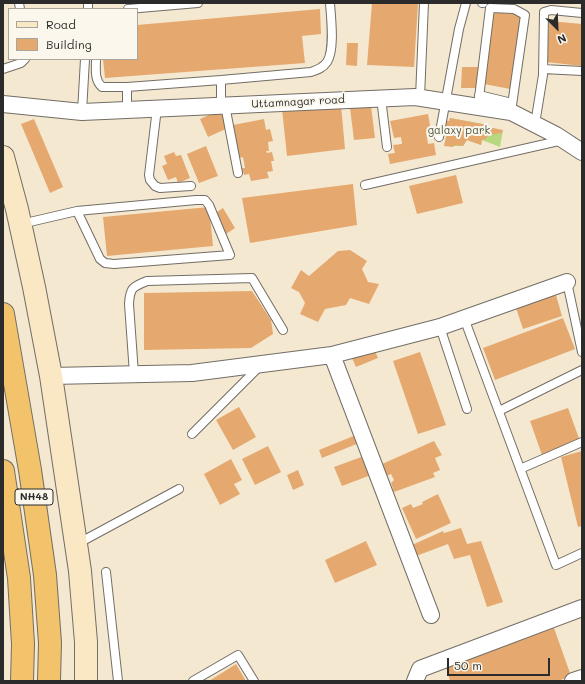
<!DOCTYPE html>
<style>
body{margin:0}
#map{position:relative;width:585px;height:684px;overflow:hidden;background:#f5e8d1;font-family:Mali,sans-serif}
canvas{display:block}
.frame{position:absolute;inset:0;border:4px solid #2b2b2b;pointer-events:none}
.legend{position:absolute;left:8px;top:8px;width:130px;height:52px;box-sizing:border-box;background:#fbf7ec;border:1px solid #a8a59f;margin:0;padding:5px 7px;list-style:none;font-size:12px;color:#2b2b2b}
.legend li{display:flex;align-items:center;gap:8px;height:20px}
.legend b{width:20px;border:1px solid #a8a59f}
.north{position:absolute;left:537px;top:8px;width:40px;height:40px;-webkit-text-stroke:3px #fbf7ec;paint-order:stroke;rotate:156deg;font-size:11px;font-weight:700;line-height:16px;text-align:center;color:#2b2b2b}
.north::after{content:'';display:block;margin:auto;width:14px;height:18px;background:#2b2b2b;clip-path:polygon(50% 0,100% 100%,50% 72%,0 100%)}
.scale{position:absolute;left:447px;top:658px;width:103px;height:18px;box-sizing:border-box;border:2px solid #2b2b2b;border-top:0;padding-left:5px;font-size:12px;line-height:14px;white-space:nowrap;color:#2b2b2b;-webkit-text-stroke:3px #fbf7ec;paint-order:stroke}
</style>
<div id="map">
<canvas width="585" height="684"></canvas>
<div class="frame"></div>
<ul class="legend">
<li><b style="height:5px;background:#fae7c3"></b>Road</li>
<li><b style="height:11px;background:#e5a96f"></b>Building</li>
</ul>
<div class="north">N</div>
<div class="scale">50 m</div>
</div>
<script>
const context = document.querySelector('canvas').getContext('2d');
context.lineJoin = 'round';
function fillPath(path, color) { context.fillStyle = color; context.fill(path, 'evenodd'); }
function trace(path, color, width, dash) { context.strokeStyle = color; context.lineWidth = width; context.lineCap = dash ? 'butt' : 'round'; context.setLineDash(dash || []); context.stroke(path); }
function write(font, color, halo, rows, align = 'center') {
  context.font = font + ' Mali,sans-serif'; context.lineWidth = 4; context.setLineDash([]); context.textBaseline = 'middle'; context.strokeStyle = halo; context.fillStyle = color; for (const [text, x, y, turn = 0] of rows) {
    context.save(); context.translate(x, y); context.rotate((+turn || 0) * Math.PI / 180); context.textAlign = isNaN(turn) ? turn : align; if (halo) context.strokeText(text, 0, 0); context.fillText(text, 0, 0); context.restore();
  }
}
const green = new Path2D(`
 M450,118L483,124L501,133L503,130L500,147L482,140L481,145L467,140L463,146H444Z`);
const building = new Path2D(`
 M372,3L418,4L414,67L367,65Z
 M320,9L321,34L302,36L305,63L105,78L103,59H137V25Z
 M493,12L521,15L510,89L484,84Z
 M549,21L582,24V66L546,62Z
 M347,43H358L357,66L346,65Z
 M462,67H478L477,88H461Z
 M341,105L345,149L287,156L282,109Z
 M371,106L375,138L354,140L350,108Z
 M220,110L228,128L208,137L200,119Z
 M428,114L431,131L426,132L428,144L434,143L436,155L390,164L388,154L395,153L393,145L402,144L401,137L394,138L390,121Z
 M450,118L488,125V127L503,130L502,133L488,135L486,139L482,140L481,145L467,140L463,146L455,145L453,147L444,146L448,129L444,128L445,120L449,121Z
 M34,119L63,187L50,193L21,124Z
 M264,119L266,130L270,129L273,141L268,142L269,151H266L267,153L272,152L274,161H271L273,171L267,172L269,178L251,181L249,174L244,175L242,168H245L243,157L239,158L233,125Z
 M206,146L218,176L199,183L187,154Z
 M174,152L176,156L181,155L190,178L178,183L176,177L168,180L162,166L167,164L164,156Z
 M456,175L463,203L417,214L409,186Z
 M353,184L357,225L250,243L242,198Z
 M209,207L213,246L107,256L103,217Z
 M223,208L235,228L226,234L214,214Z
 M350,250L367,261L362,269L368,282L379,284L369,304L350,298L346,305L325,309L318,322L300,314L305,303L299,292L291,288L301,270L309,276L338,251Z
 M252,291L271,320L273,334L251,348L144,350V293Z
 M556,295L562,316L523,329L516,308Z
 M563,318L575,349L495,380L483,348Z
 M374,349L378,358L356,367L352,358Z
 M420,352L446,425L418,434L393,361Z
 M239,407L256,437L233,450L216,420Z
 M568,408L580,441L542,455L530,421Z
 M356,435L359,443L322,458L319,450Z
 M434,441L442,455L435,458L440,470L433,473L435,477L394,492L391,483L394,480L391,474L386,476L382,464Z
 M268,446L281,472L255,485L242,459Z
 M582,451V526L578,527L561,457Z
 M364,456L371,475L342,486L334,467Z
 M231,459L242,480L234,484L240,494L220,505L204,474Z
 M298,470L304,485L293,490L287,475Z
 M438,494L451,523L416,539L402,508L411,504L413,508L423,504L422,502Z
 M461,528L467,544L481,541L503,602L487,607L470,555L454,559L448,544L416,556L412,545L443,531L446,538L444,533Z
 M366,541L377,565L335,583L325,560Z
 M554,628L571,676L558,681H450L446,667Z
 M236,664L246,681H209Z`);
const lane = new Path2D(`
 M19,3L20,9
 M88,3V9
 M482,3H483
 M128,9L198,3
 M96,59C96,69 94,80 102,87H127
 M3,69L21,63L25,59
 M543,69L582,71
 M221,80L311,72C317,70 323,68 327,62C335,50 331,18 330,3
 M479,95L512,103
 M420,97L424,3
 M381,98L387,147
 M225,105L238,173
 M478,106L490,8L514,9L525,15L511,112
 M157,108L149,175L150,180L155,186L160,188L191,186
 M127,110V87L221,80V105
 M82,112L85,59
 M535,124L543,75L544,12L551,10L582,13
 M439,137L459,29L466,3
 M365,185L563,140
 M21,224L77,211L196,200H205L209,205L230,255L114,264L105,263L100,259L77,211
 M567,282L582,352
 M464,318L556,565L582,553
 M440,327L467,409
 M134,374L129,304C130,288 132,287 147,281L252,278L283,330
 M499,411L582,370
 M192,434L260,366
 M520,469L582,442
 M77,544L179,489
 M106,572L118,681
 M193,681L238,655L254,681`);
const street = new Path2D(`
 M3,104L82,112L415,97L511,112L556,135L582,152
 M332,355L431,615
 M51,376L192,373L332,355L440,327L567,282
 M415,681L420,669L582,608
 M573,681L582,678`);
const secondary = new Path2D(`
 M3,157L17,209L34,287L51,376L80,571L86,642V681`);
const highway = new Path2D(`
 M3,314L30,470L45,575L50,643L49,681
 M3,471L19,578L23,644L22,681`);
const shields = [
 [34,497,38]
];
const shieldNames = [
 ["NH48",34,497]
];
const streetNames = [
 ["Uttamnagar road",298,102,-3]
];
const parkNames = [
 ["galaxy park",459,131]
];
fillPath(green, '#b8d880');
fillPath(building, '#e5a96f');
trace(lane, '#726d65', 10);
trace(street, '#726d65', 18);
trace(secondary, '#726d65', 24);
trace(highway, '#726d65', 24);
trace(lane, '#fff', 8);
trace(street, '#fff', 16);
trace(secondary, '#fae7c3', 22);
trace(highway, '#f2c36a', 22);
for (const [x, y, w] of shields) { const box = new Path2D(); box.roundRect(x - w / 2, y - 8, w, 16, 3); context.fillStyle = '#fbf7ec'; context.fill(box); trace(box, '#2b2b2b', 1); }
write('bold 10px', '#2b2b2b', null, shieldNames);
write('11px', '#2b2b2b', '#fbf7ec', streetNames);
write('11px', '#4e5640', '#fbf7ec', parkNames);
</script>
